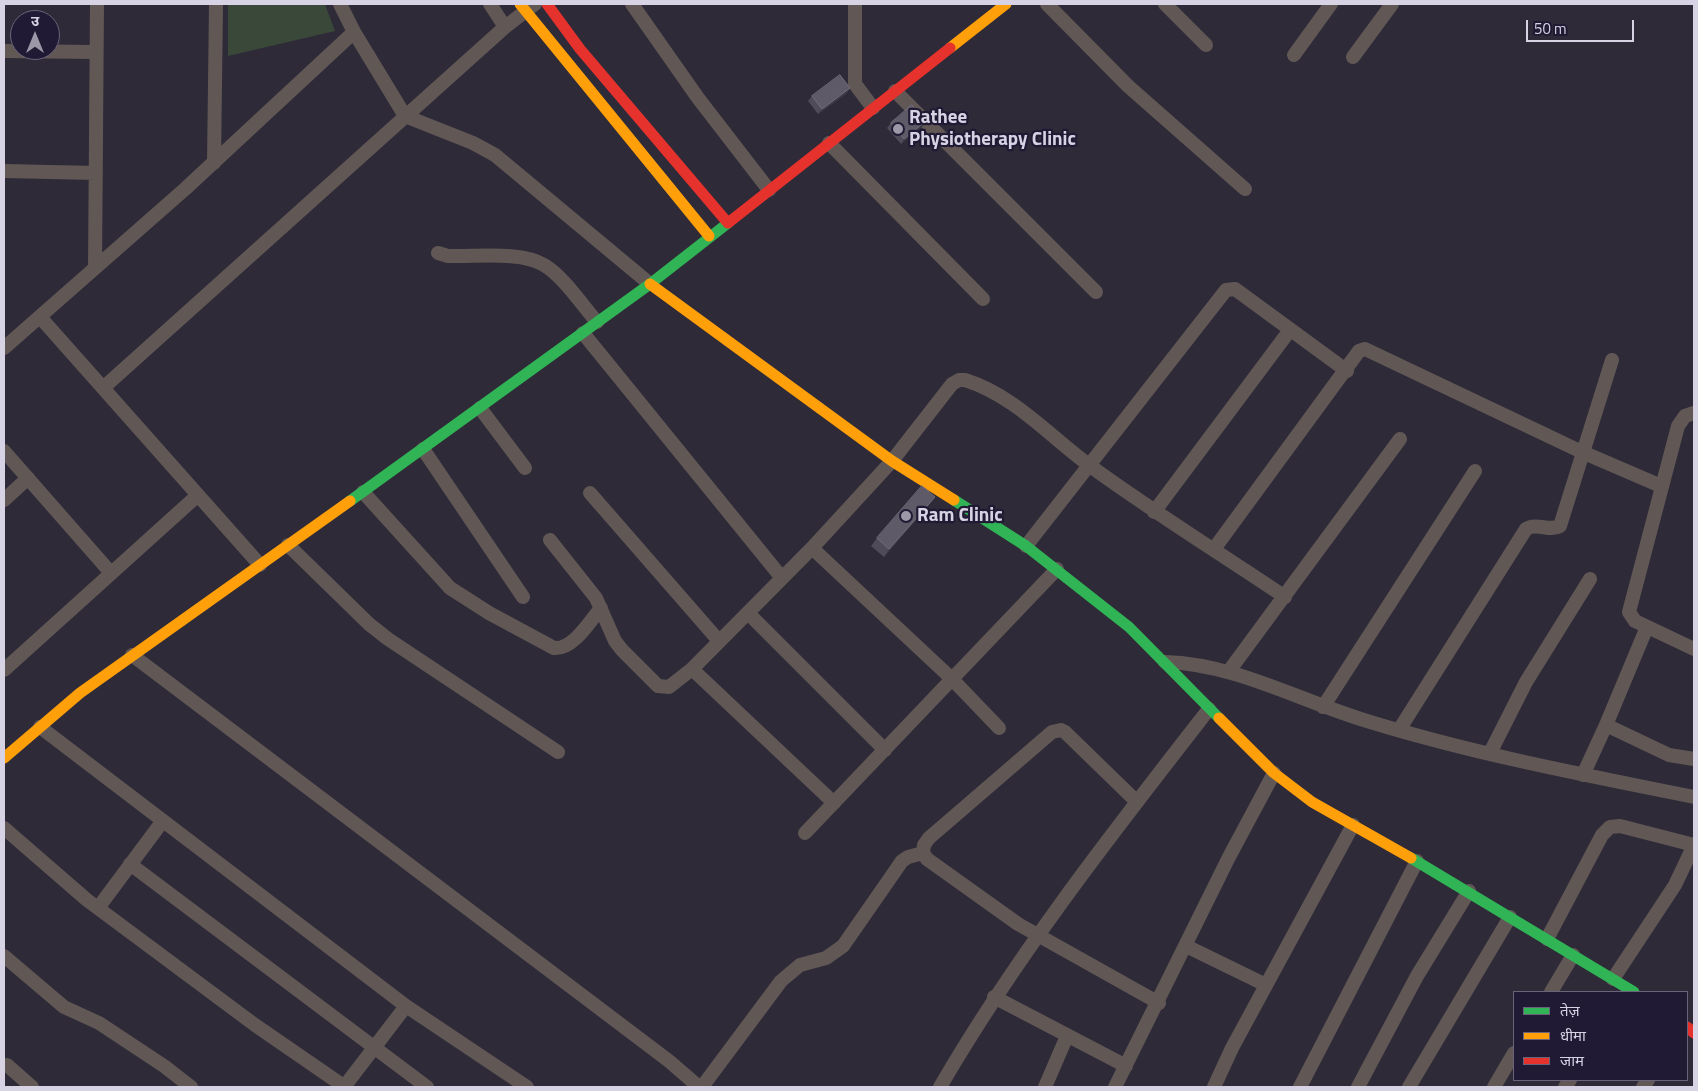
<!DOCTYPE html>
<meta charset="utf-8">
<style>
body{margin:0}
#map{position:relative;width:1698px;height:1091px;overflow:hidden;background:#2e2a38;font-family:"Titillium Web","Noto Sans Devanagari",sans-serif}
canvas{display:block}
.frame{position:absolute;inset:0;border:5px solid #d7d3e4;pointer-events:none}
.legend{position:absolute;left:1513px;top:991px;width:175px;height:90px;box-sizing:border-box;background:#211a34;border:1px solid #6a647a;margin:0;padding:6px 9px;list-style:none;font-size:15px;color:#d7d3e4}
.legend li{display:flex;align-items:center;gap:10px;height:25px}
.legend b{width:25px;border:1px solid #6a647a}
.north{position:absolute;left:10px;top:10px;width:50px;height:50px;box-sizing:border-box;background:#211a34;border:1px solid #6a647a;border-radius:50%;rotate:0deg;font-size:14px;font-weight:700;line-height:20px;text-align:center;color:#d7d3e4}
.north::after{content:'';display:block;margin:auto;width:18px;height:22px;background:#9c98a8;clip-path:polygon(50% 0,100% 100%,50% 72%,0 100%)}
.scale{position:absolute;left:1526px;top:20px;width:108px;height:22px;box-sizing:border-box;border:2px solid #d7d3e4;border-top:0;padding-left:6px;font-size:15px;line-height:18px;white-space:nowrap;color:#d7d3e4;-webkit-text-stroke:4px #211a34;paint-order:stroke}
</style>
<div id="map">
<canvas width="1698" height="1091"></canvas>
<div class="frame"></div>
<ul class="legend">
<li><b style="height:6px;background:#30b455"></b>तेज़</li>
<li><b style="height:6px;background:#ff9f0a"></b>धीमा</li>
<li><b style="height:6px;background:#e5322d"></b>जाम</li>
</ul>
<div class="north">उ</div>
<div class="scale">50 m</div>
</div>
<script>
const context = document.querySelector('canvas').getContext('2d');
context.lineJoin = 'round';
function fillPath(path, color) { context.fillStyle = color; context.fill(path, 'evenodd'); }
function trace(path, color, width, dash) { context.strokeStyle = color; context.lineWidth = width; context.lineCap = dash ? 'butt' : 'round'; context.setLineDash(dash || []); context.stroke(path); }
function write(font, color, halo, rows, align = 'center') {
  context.font = font + ' "Titillium Web",sans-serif'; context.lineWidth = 4.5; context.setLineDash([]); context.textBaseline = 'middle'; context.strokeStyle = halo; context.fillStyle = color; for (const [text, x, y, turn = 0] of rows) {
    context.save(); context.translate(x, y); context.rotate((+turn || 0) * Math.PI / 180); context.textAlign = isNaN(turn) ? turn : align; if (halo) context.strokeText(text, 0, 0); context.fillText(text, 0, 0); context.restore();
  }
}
const green = new Path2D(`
 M228,4H325L335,31L228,56Z`);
const street = new Path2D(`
 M340,4L354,32L405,116L473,143L495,155L650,284
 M490,4L505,27
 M632,4L698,98L769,190
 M855,4V84L873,108
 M1047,4L1128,86L1245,189
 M1165,4L1206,45
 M4,51L96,52
 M1294,55L1331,4
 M1353,57L1392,4
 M895,91L1096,292
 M829,143L983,299
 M214,163L216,4
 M4,171L96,173
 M438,253L448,256C476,257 521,251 544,265C563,276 582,305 597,322
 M95,268L97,4
 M40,317L260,565
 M583,333L782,578
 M4,348L185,189L354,32
 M103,388L505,27L535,4
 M480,408L525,468
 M1694,413L1685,416L1678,426L1629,612L1635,621L1694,649
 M423,449L523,597
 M4,451L111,573
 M363,492L450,588L489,613L554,648C573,650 590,621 601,608
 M590,493L719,641
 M4,500L28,478
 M1154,512L1290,330
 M550,540L596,598L615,641L622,650L658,686L669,687L692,669L812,548L892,461L952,384L959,380H965C1016,396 1051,438 1093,468C1155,513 1221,554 1285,597
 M288,545L369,624L388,639L558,752
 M1026,546L1226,290L1235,289L1347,371
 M812,548L951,678L999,728
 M1214,549L1359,351L1365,349L1582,452L1661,486
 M748,613L885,750
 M132,655L669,1061L699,1087
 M1165,662C1236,664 1300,701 1367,721C1474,754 1585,775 1694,797
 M692,669L834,803
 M4,670L198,495
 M1229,671L1400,439
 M1323,707L1475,471
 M1606,725L1669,755L1694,759
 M40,727L406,1006L527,1087
 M1399,730L1526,529C1537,522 1549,532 1560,526L1612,360
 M1490,753L1526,682L1590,579
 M1583,775L1606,725L1647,627
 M1137,802L1065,732L1061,730L1052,732L929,838L924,845L923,853L927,859L1018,924L1159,1003
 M4,828L87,900L255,1025L345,1087
 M805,833L1057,569
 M130,864L427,1087
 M98,908L162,822
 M1547,939L1602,835L1610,827L1620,826L1694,845
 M1186,946L1266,985
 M4,956L64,1007L99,1023L164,1066L191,1087
 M1613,979L1675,885L1694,845
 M1551,992L1573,955
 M994,997L1126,1066
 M7,1065L32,1087
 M344,1087L406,1006
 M702,1087L781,981L800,965L826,958L843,946L902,861L908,857L923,853
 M940,1087C1018,953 1114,831 1209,709
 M1045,1087L1067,1036
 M1115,1087L1229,857L1274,773
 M1214,1087L1232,1048L1353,825
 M1300,1087L1417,861
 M1358,1087L1417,976L1469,891
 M1409,1087L1510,917
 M1494,1087L1514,1053
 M1565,1087L1570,1080
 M1643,1087L1648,1080`);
const fast = new Path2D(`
 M954,500L1026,546L1129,627L1219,718
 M350,501L650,284L728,223
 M1411,858L1634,992`);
const slow = new Path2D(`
 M520,4L709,236
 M950,48L1006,4
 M650,284L892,461L954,500
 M1219,718L1274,773L1312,802L1411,858
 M4,758L80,693L350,501`);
const jam = new Path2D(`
 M547,4L580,49L727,222
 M728,223L950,48
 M1687,1027L1694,1033`);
const wall = new Path2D(`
 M850,88L846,94L818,114L808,101L812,96Z
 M891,123L922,127L901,144L887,128Z
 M929,505L884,557L871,546L877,538Z`);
const shadedWall = new Path2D(`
 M850,88L846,94L818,114L822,109Z
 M926,121L922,127L901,144L904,139Z
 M935,497L929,505L884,557L889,549Z`);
const building = new Path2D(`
 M840,75L850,88L822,109L812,96Z
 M912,105L926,121L904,139L891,123Z
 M922,486L935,497L889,549L877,538Z`);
const markers = [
 [898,129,6,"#9c98a8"],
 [906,516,6,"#9c98a8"]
];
const poiNames = [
 ["Rathee",909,118],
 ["Physiotherapy Clinic",909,140],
 ["Ram Clinic",917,516]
];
fillPath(green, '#394839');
trace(street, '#615856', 14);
trace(fast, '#30b455', 11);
trace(slow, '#ff9f0a', 11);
trace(jam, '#e5322d', 11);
fillPath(wall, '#4f4b58');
fillPath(shadedWall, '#3c3845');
fillPath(building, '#5e5a67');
trace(building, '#716d7a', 1);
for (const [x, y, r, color] of markers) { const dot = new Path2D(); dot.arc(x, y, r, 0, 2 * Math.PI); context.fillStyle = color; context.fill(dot); trace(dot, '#211a34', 2); }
write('bold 19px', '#d7d3e4', '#211a34', poiNames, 'left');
</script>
